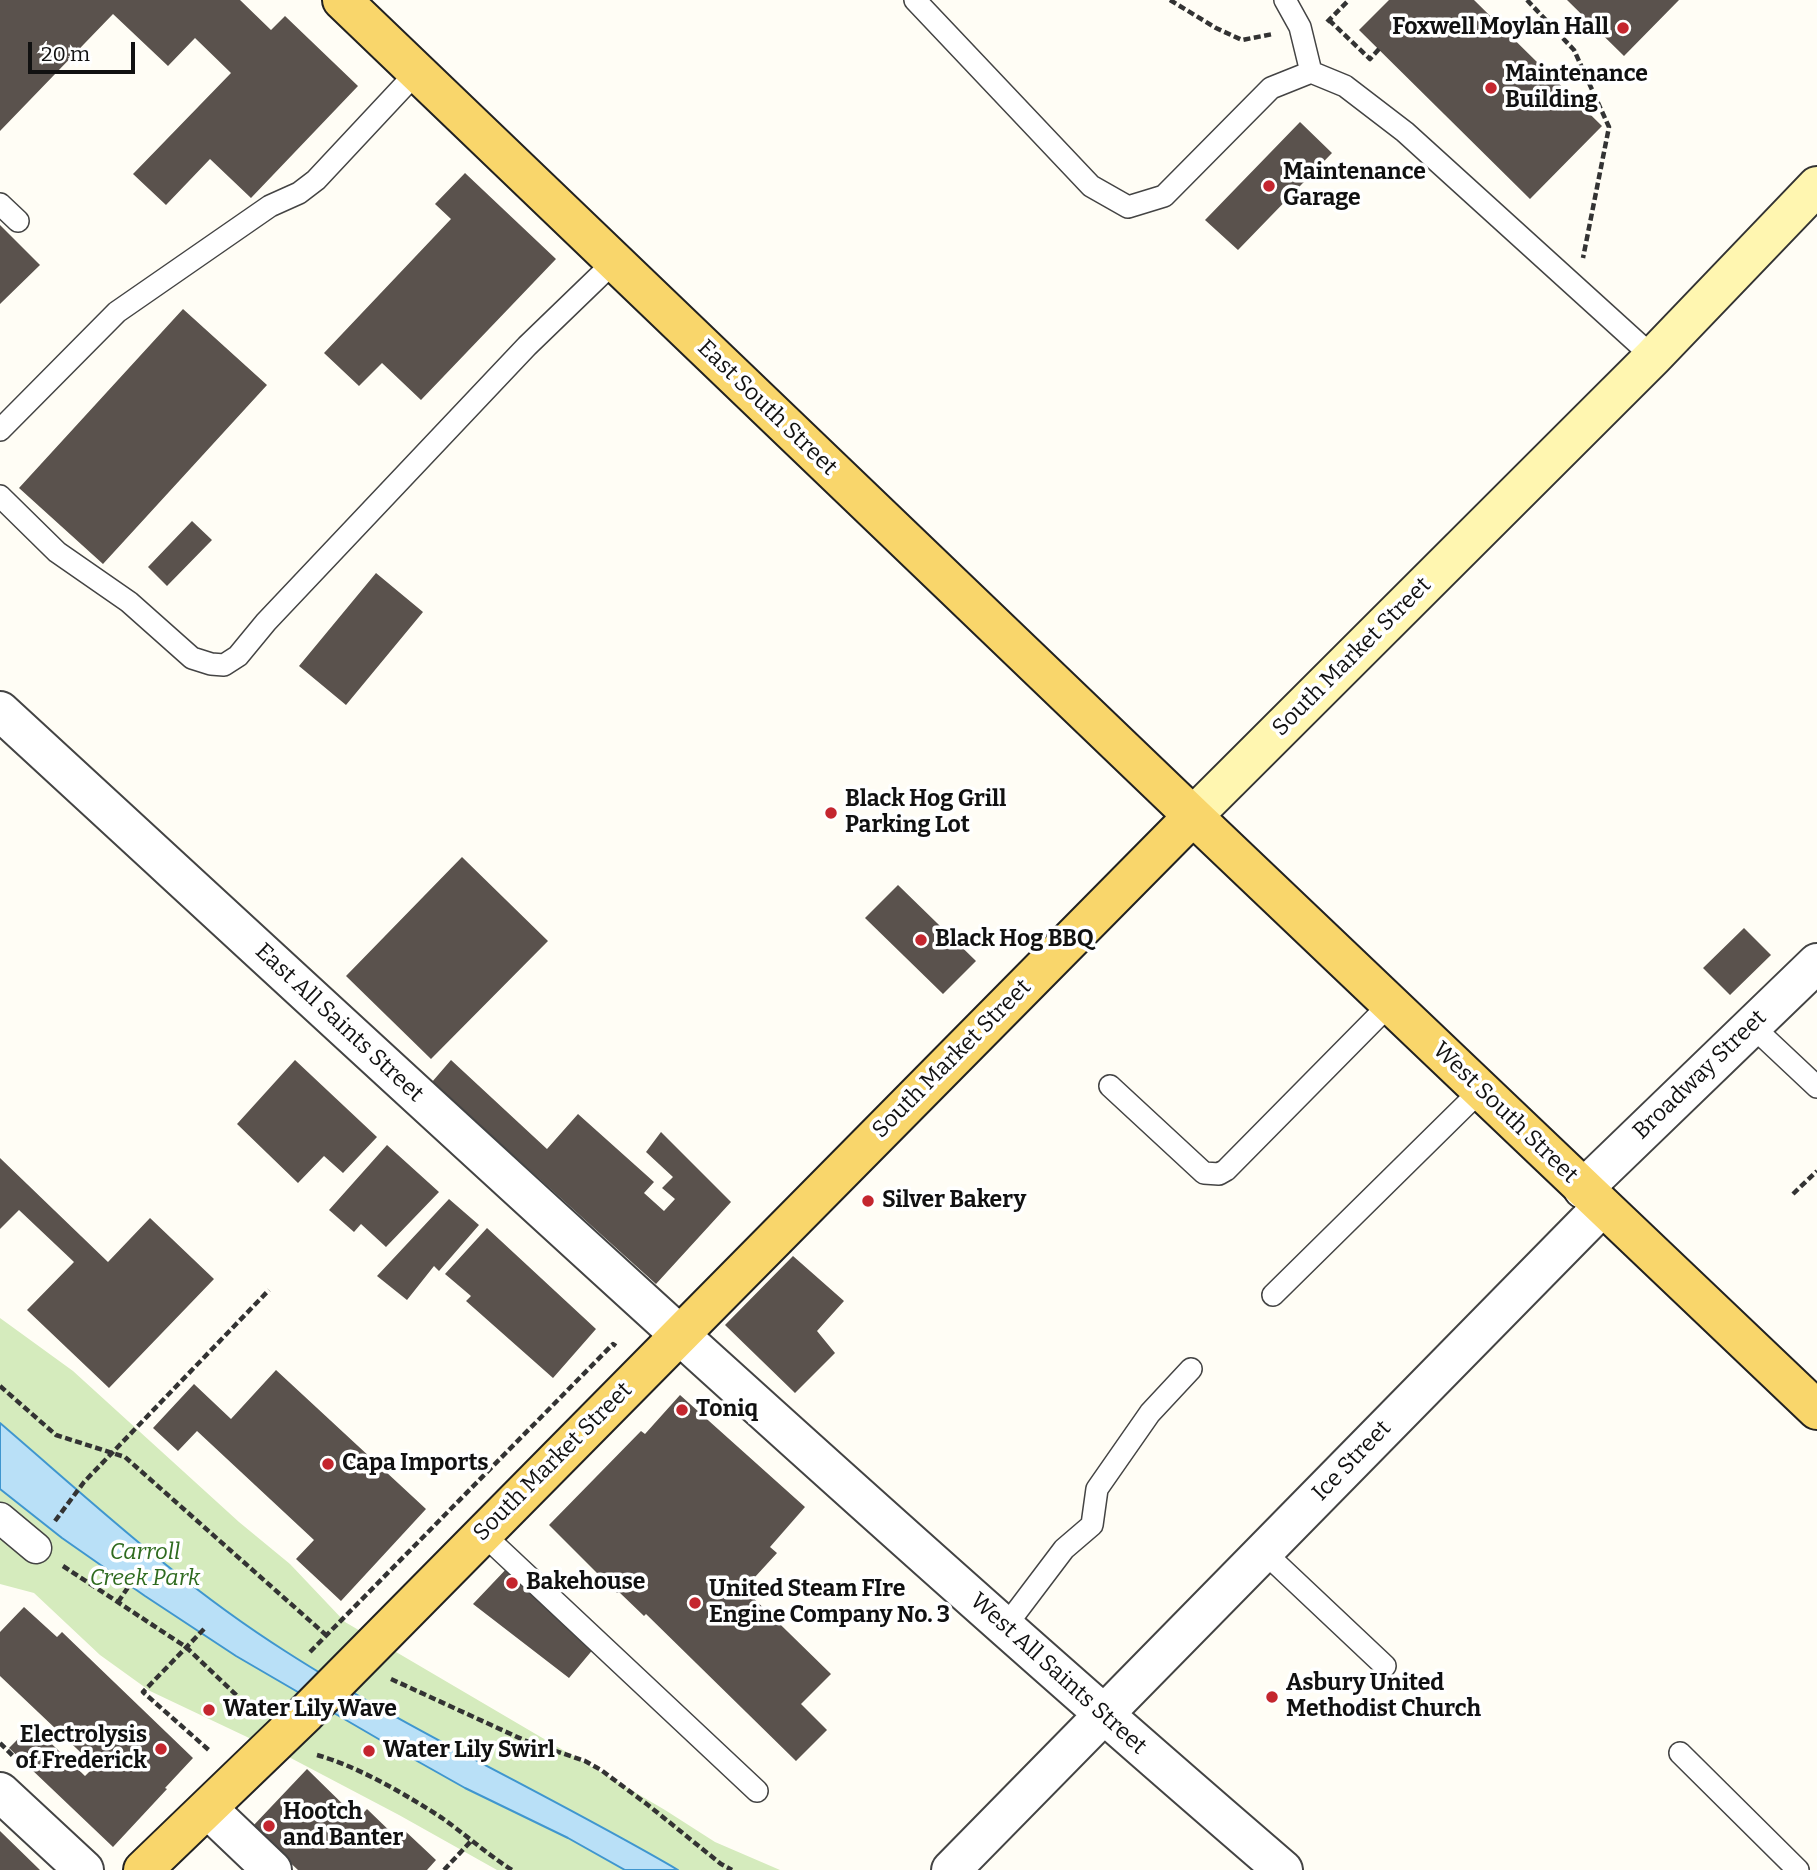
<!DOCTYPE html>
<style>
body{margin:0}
#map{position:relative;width:1817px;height:1870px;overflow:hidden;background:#fffdf5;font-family:Bitter,serif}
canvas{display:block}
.scale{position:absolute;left:28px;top:42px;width:107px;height:32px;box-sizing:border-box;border:4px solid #111;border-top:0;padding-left:9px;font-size:21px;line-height:24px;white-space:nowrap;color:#111;-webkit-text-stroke:5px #fff;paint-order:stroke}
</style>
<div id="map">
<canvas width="1817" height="1870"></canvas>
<div class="scale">20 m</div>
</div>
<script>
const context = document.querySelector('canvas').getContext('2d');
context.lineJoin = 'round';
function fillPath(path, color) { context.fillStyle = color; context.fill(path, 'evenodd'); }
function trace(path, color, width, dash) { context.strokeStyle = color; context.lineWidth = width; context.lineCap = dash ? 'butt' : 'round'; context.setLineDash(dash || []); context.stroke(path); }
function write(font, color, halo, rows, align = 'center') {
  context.font = font + ' Bitter,serif'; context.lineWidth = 7; context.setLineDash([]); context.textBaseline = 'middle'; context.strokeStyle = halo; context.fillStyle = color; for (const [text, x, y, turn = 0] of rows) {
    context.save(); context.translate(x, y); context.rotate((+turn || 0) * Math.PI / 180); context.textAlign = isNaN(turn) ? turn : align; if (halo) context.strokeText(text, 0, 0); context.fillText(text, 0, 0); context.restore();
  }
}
const green = new Path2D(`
 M0,1318L73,1371L239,1522L290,1564L345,1622L665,1810L715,1842L780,1870H497L399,1815L285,1755L150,1691L100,1655L34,1593L0,1584Z`);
const water = new Path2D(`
 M0,1423C92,1502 182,1586 285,1651C411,1732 548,1794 678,1870H625L568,1838L465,1788L394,1748L236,1656L145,1596L62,1538L0,1489Z`);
const building = new Path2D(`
 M0,0H240L271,30L285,16L358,86L251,198L210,159L166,205L133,174L231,73L195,38L168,66L113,14L0,131Z
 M1389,0H1474L1602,126L1530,199L1359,30Z
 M1567,0H1679L1624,56Z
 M1300,122L1332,153L1238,250L1205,220Z
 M465,173L556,259L421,400L382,363L359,386L324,353L451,219L435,204Z
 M0,225L40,265L0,304Z
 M183,309L267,385L103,564L19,488Z
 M192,521L212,540L167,586L148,567Z
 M376,573L423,612L346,705L299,666Z
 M462,857L548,941L431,1059L346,976Z
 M898,885L976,961L943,994L865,918Z
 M1744,928L1771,955L1730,995L1703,968Z
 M295,1060L377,1137L343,1173L324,1156L298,1183L237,1124Z
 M451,1060L547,1149L578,1114L654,1182L644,1193L664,1211L675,1199L662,1188L673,1177L646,1152L661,1132L731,1202L656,1284L432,1082Z
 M387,1145L439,1192L386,1247L361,1224L354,1232L329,1210Z
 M0,1158L108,1262L150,1218L214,1279L109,1388L27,1310L74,1262L19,1210L0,1229Z
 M449,1199L479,1225L439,1271L434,1266L407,1300L377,1276Z
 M487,1228L596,1329L553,1378L466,1301L471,1296L445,1274Z
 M793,1256L844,1301L817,1331L835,1353L795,1393L725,1325Z
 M276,1370L426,1509L341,1601L296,1559L314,1540L197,1431L178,1451L153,1428L194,1384L231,1419Z
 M680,1395L805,1507L770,1547L777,1553L744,1589L831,1674L801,1704L827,1730L796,1761L646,1614L644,1616L619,1592L617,1593L549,1525L641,1431L645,1434Z
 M510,1565L595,1647L569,1678L473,1604Z
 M24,1607L57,1637L62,1632L193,1758L165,1788L167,1789L113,1847L9,1748L32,1725L85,1776L95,1766L0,1676V1632Z
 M307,1769L358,1819L367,1809L396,1837L403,1829L436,1860L427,1870H298L252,1827Z
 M0,1831L40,1870H0Z`);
const path = new Path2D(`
 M1170,0L1216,28L1242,40L1273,34
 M1527,0L1574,50L1609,127L1583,258
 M1329,20L1370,59L1379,49
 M1327,22L1349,0
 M1793,1194L1817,1171
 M0,1386L56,1435L125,1457L326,1635
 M55,1521L84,1482L269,1290
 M63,1566L186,1647L255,1713
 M118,1602L129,1586
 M204,1629L143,1692L211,1752
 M310,1652L613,1344L616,1346
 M391,1679L526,1741L585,1761L601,1770L648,1805L721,1864L732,1870
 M0,1743L14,1757
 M317,1755C357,1766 407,1795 442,1818C466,1835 487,1854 512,1870
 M444,1870L472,1840`);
const service = new Path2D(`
 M915,0L1091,186L1128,207L1164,196L1271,88L1311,72L1345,86L1405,132L1653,357
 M1285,0L1300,27L1311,72
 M0,204L18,221
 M0,430L117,312L270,206L299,193L316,180L417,72
 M0,496L57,552L129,602L192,658L211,664L224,665L238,656L266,622L527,346L614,262
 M1751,1025L1817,1087
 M1110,1086L1204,1173L1219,1174L1226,1170L1390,1004
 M1273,1295L1480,1091
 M482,1533L757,1791
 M1263,1551L1385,1666
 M1005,1627L1064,1549L1092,1525L1097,1489L1150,1413L1191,1369
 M1680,1753L1798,1870`);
const pedestrian = new Path2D(`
 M0,1518L36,1548`);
const minor = new Path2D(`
 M0,711C424,1101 846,1494 1283,1870
 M1583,1189L1817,963
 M0,1792L84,1870
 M208,1809L272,1870
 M951,1870L1602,1207`);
const secondary = new Path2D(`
 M1193,816L1653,357L1817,186`);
const primary = new Path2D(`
 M342,0L1193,816L1817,1410
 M143,1870L306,1713L1193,816`);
const markers = [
 [1623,28,7,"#c4262e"],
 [1491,88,7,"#c4262e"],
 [1269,186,7,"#c4262e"],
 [831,813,7,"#c4262e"],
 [921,940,7,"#c4262e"],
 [868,1201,7,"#c4262e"],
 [682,1410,7,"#c4262e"],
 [328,1464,7,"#c4262e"],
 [512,1583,7,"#c4262e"],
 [695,1603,7,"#c4262e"],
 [1272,1697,7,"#c4262e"],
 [209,1710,7,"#c4262e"],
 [161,1749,7,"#c4262e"],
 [369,1751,7,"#c4262e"],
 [269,1826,7,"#c4262e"]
];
const poiNames = [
 ["Foxwell Moylan Hall",1609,28,"right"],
 ["Maintenance",1505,75],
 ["Building",1505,101],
 ["Maintenance",1283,173],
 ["Garage",1283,199],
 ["Black Hog Grill",845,800],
 ["Parking Lot",845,826],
 ["Black Hog BBQ",935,940],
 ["Silver Bakery",882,1201],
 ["Toniq",696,1410],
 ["Capa Imports",342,1464],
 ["Bakehouse",526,1583],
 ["United Steam FIre",709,1590],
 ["Engine Company No. 3",709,1616],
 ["Asbury United",1286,1684],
 ["Methodist Church",1286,1710],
 ["Water Lily Wave",223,1710],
 ["Electrolysis",147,1736,"right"],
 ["of Frederick",147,1762,"right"],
 ["Water Lily Swirl",383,1751],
 ["Hootch",283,1813],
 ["and Banter",283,1839]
];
const streetNames = [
 ["East South Street",767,408,44],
 ["South Market Street",1352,657,-45],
 ["East All Saints Street",339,1023,43],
 ["South Market Street",952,1059,-45],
 ["Broadway Street",1700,1075,-44],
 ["West South Street",1505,1113,44],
 ["Ice Street",1352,1461,-46],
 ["South Market Street",553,1462,-45],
 ["West All Saints Street",1058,1674,42]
];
const parkNames = [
 ["Carroll",145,1553],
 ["Creek Park",145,1579]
];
fillPath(green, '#d5ebbd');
fillPath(water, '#b9e0f7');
trace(water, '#3f96cf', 2);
fillPath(building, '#5a524d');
trace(service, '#444', 24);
trace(pedestrian, '#444', 33);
trace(minor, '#444', 42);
trace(secondary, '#333', 42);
trace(primary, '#222', 42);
trace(path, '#333', 4.5, [7, 3.5]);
trace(service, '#fff', 21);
trace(pedestrian, '#fff', 30);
trace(minor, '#fff', 38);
trace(secondary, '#fff6b0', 38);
trace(primary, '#f9d66b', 38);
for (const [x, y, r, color] of markers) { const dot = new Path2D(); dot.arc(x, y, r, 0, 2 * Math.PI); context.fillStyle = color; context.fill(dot); trace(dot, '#fff', 2.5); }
write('bold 23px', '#111', '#fff', poiNames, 'left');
write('23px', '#111', '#fff', streetNames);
write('italic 23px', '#2f6b1f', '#fff', parkNames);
</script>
